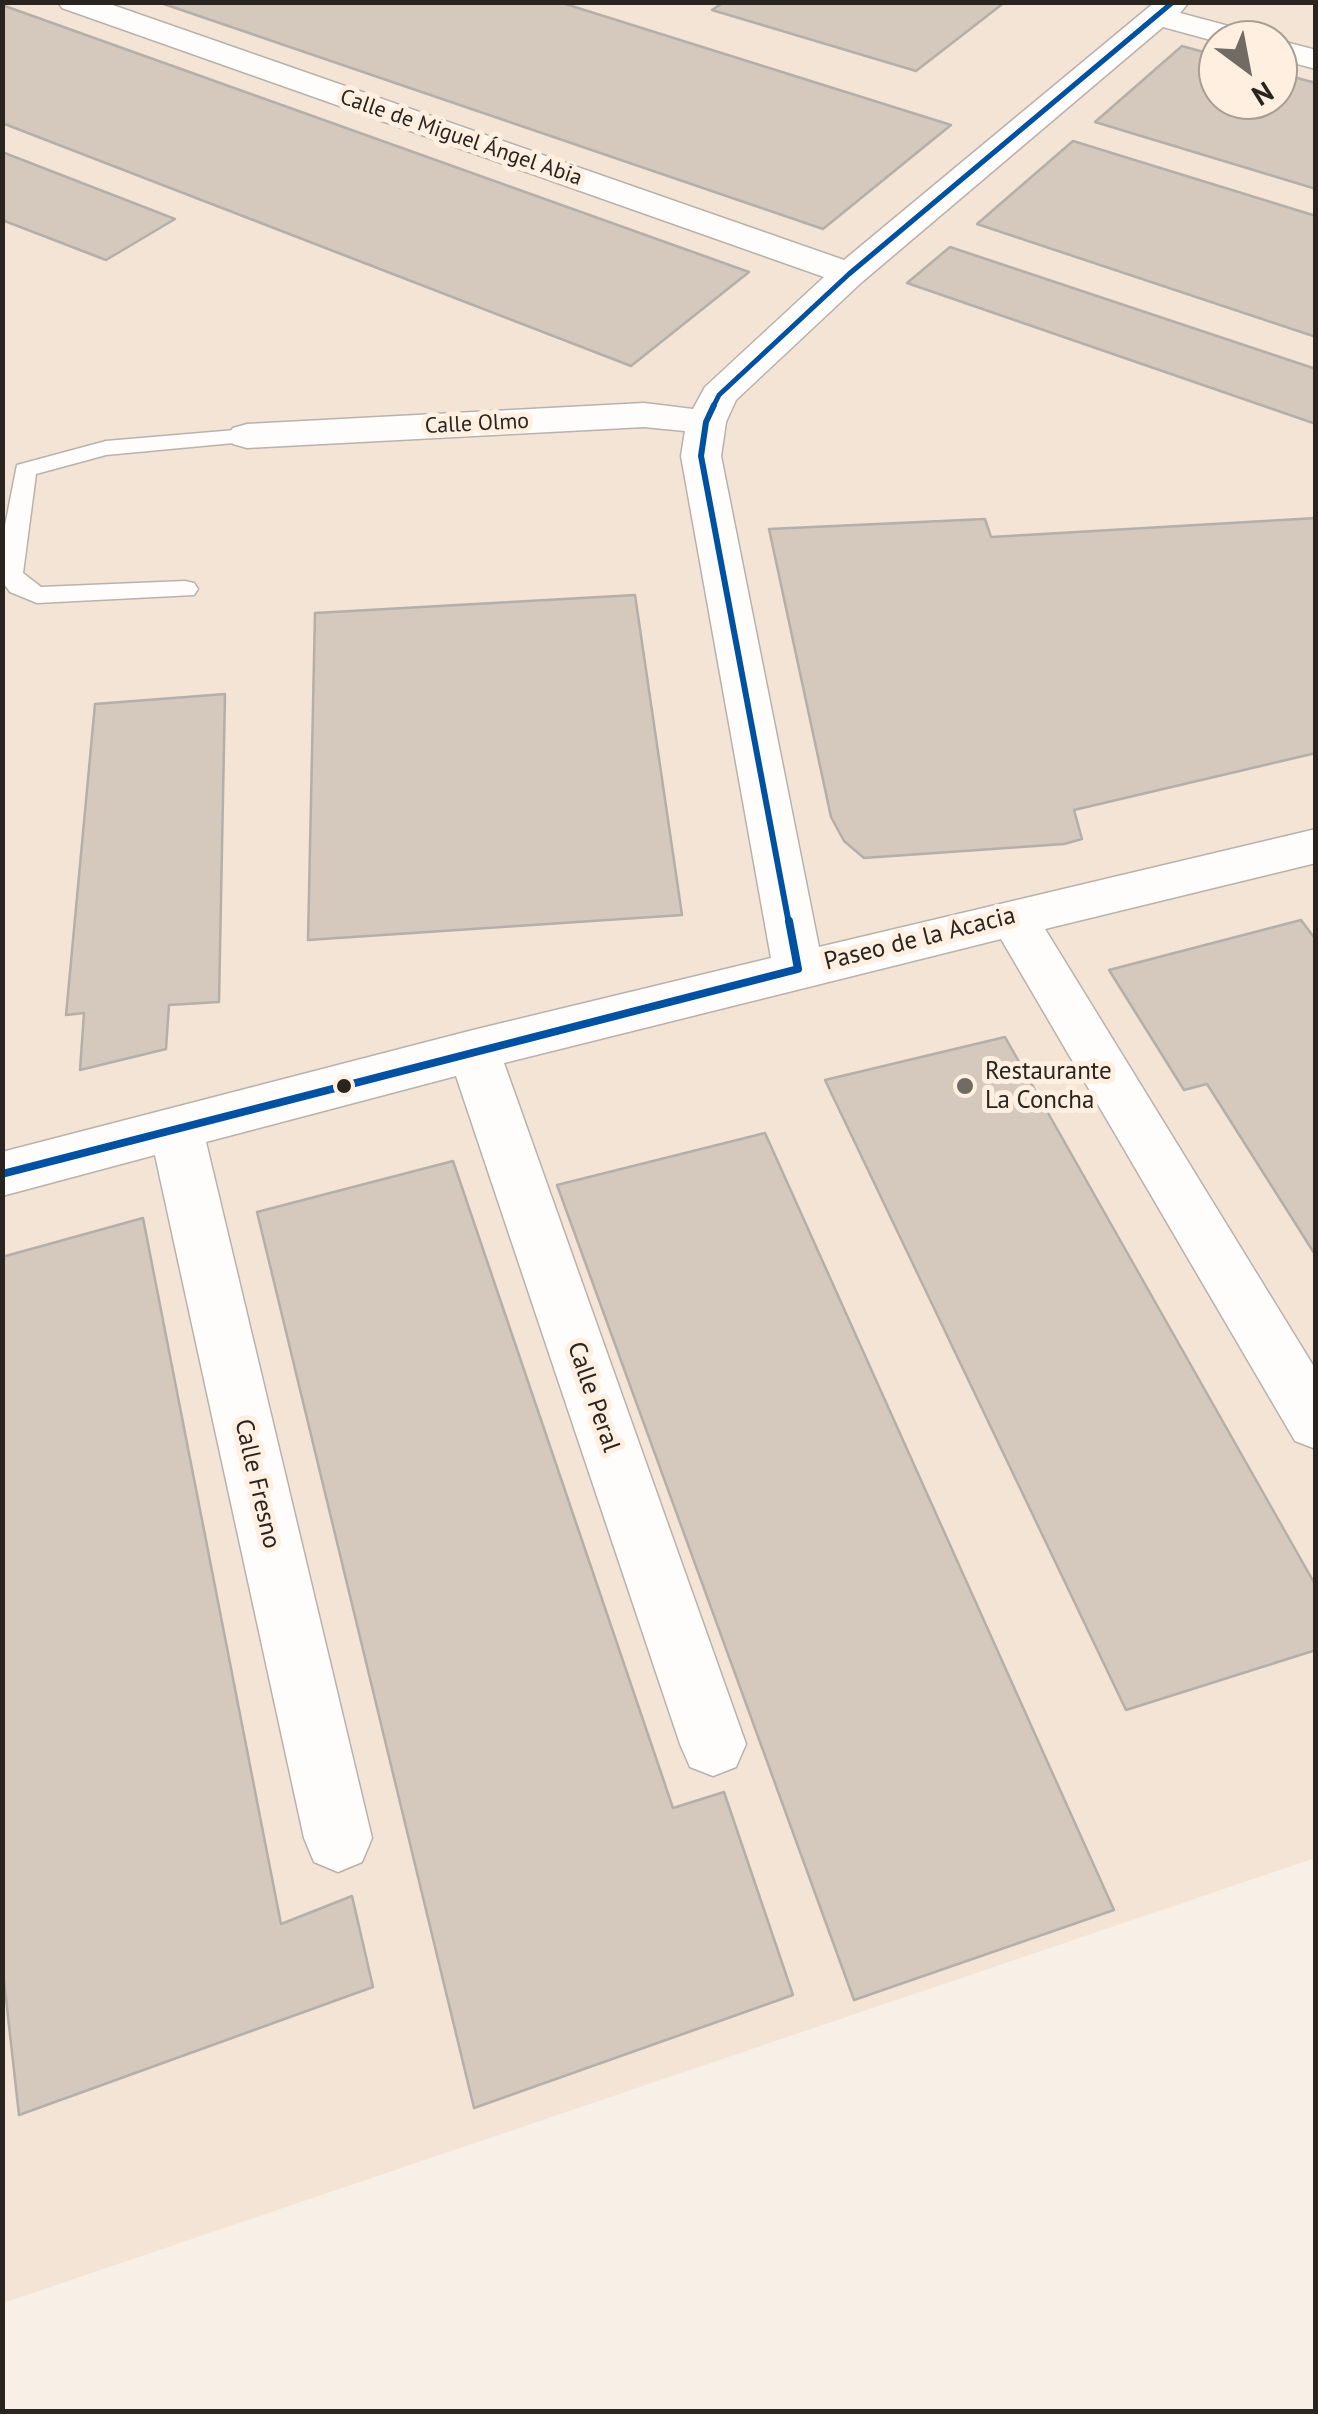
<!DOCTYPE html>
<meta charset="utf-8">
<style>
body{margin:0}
#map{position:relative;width:1318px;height:2414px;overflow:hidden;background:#f8efe7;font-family:"PT Sans",sans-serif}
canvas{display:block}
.frame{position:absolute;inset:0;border:5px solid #29241e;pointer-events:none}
.north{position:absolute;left:1198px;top:20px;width:100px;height:100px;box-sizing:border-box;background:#feefe1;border:2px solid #a99e93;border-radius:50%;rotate:148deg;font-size:28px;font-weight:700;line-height:40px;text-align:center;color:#29241e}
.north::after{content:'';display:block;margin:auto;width:35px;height:45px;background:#716b64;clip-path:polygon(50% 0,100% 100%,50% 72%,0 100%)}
</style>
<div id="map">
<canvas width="1318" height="2414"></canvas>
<div class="frame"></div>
<div class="north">N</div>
</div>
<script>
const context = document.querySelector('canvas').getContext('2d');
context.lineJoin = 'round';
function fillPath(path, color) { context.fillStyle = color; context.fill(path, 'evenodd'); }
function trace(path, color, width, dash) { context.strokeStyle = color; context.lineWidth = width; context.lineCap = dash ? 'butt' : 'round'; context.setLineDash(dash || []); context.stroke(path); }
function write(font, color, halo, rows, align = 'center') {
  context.font = font + ' "PT Sans",sans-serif'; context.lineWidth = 10; context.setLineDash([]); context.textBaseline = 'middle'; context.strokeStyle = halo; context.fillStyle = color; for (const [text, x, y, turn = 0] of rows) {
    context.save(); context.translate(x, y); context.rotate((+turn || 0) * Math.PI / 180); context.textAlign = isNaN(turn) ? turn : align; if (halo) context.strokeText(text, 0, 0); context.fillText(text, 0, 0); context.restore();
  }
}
const built = new Path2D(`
 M2,3H1316L1315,1858L3,2303ZM1218,40H1278V100H1218Z`);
const building = new Path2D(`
 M158,2H559L951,125L823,229Z
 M724,2H1005L916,71L712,10Z
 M2,5L749,272L631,366L2,123Z
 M1182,46L1218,56V100H1278V73L1316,83V189L1095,122Z
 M1073,141L1316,216V337L977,224Z
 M2,152L175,219L106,260L2,220Z
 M950,247L1316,369V424L907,283Z
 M1316,518V753L1074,810L1082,839L1064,844L864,858L844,841L831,817L769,529L985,519L991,537Z
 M635,595L682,915L308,940L315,613Z
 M225,694L219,1002L169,1005L166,1049L80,1070L84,1013L66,1015L95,704Z
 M1301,920L1316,940V1256L1207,1084L1184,1090L1109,970Z
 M1005,1037L1316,1586V1650L1126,1710L825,1080Z
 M765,1133L1114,1910L854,2000L557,1185Z
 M453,1161L673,1808L724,1792L793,1995L474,2108L257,1212Z
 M143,1218L281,1924L352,1896L373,1987L19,2115L2,1963V1257Z`);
const lane = new Path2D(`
 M247,429L259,436L255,441L106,455L36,474L23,573L41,587L185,581L194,583L198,589L194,595L37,603L10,592L2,581V541L17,465L106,441Z`);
const street = new Path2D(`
 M58,2H104L844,260L1155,2H1189L1180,13L1255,33L1260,40L1218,42L1163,27L862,282L736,400L726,422L721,456L819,947L1316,829V863L1045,929L1316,1370V1449L1295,1441L1001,939L504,1063L746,1744L736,1767L713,1776L690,1767L680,1744L456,1076L206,1142L372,1838L362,1862L338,1872L314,1862L304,1838L155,1155L2,1196V1152L473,1030L771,958L681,456L685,431L644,427L247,448L233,444L227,436L233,428L247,424L644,403L693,409L705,387L824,277L62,8Z
 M1276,40H1278L1316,50V69L1278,59Z`);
const bus1Far2 = new Path2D(`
 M713,407L719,395L849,274L1173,2`);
const bus1Far1 = new Path2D(`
 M714,405L706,422L701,456L789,924`);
const bus1 = new Path2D(`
 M2,1174L798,969L789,921`);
const markers = [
 [344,1086,9,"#29241e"],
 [965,1086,10,"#716b64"]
];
const farStreetnames = [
 ["Calle de Miguel Ángel Abia",461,138,19],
 ["Calle Olmo",477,424,-3]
];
const streetNames = [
 ["Paseo de la Acacia",920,939,-14],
 ["Calle Peral",593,1397,71],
 ["Calle Fresno",257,1484,77]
];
const poiNames = [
 ["Restaurante",985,1072],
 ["La Concha",985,1101]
];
fillPath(built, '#f3e4d5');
fillPath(building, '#d5c8bc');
trace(building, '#b5afa9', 2.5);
trace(lane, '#b9b2ac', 3);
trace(street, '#b9b2ac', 3);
fillPath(lane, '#fefdfb');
fillPath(street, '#fefdfb');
trace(bus1Far2, '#0051a1', 5);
trace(bus1Far1, '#0051a1', 6);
trace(bus1, '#0051a1', 8);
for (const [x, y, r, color] of markers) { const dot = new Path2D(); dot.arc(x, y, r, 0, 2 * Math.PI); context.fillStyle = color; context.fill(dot); trace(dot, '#feefe1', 4); }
write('22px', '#29241e', '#feefe1', farStreetnames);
write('25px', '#29241e', '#feefe1', streetNames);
write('25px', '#29241e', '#feefe1', poiNames, 'left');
</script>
